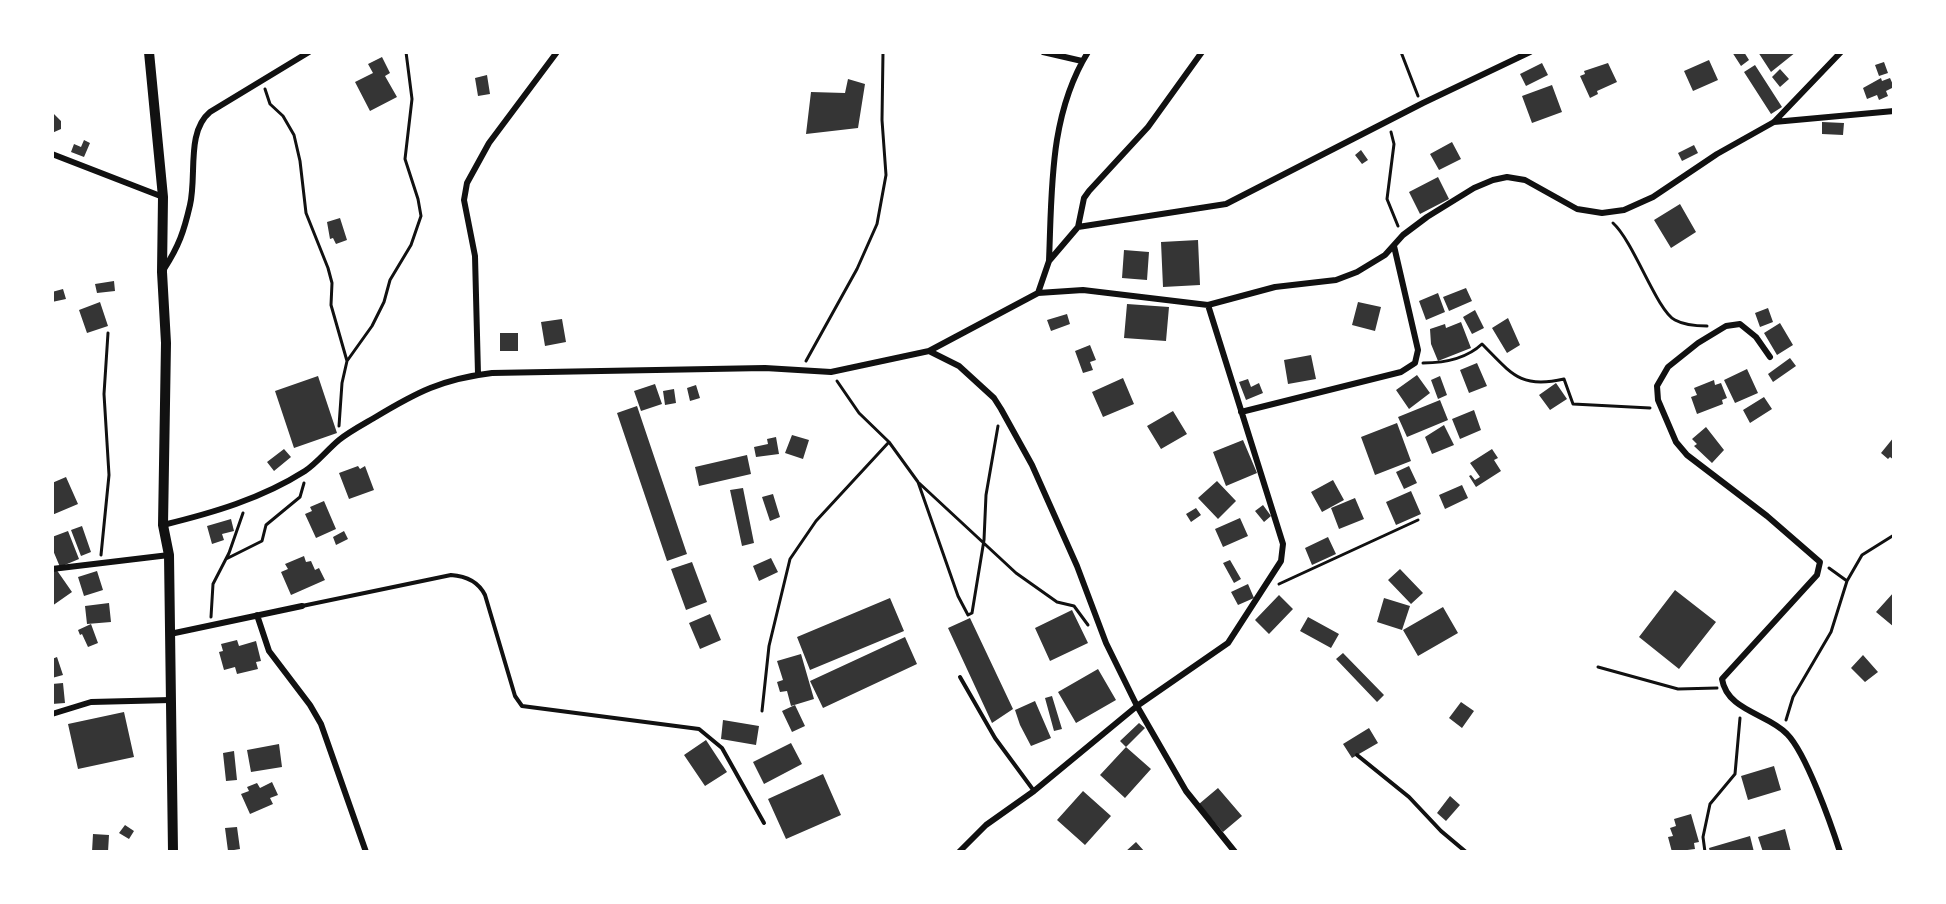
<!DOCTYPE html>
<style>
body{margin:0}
#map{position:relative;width:1946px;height:904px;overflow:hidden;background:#fff;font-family:Mulish,sans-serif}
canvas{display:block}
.frame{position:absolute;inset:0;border:54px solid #fff;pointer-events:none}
</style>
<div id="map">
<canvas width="1946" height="904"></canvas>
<div class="frame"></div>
</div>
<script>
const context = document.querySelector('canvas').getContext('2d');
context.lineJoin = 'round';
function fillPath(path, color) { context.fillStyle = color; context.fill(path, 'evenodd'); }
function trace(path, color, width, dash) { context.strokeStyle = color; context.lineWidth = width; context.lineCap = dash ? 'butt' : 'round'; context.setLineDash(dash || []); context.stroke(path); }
const building = new Path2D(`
 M1732,52H1744L1749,60L1741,66Z
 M1758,52H1796L1771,72Z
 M382,57L390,73L385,76L397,97L370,111L355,82L373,73L368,64Z
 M1709,60L1718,80L1693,91L1684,71Z
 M1884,62L1888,73L1879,76L1875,65Z
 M1542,63L1548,75L1526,86L1520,74Z
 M1608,63L1617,82L1597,91L1598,94L1590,98L1580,76L1585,74L1584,71Z
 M1755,65L1782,107L1771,114L1744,72Z
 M1780,69L1789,79L1780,87L1772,77Z
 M487,75L490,94L478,96L475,78Z
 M1881,78L1882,81L1890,78L1894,87L1886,91L1888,96L1879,100L1877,95L1867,99L1863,88Z
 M848,79L865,84L858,128L806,134L811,92L845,93Z
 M1552,85L1562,112L1532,123L1522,96Z
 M52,112L61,121V129L52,133Z
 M1822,122L1844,123L1843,135L1822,134Z
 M84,140L90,143L84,157L71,152L74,144L81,147Z
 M1452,142L1461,159L1439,170L1430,154Z
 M1694,145L1698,153L1682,161L1678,153Z
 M1361,150L1368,160L1362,164L1355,155Z
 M1438,177L1449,199L1420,214L1409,192Z
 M1680,204L1696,232L1671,248L1654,220Z
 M340,218L347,240L336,244L333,238L330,239L327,222Z
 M1198,240L1200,285L1163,287L1161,242Z
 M1124,250L1149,252L1147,280L1122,278Z
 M114,281L115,291L97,293L95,284Z
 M1466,288L1472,301L1449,311L1443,297Z
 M63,289L66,299L52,302V292Z
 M1438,293L1445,312L1426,320L1419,301Z
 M100,302L108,326L87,333L79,310Z
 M1358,302L1381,307L1375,331L1352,325Z
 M1127,304L1169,307L1166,341L1124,338Z
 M1768,308L1773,322L1760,327L1755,313Z
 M1475,310L1484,328L1472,334L1463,317Z
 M1067,314L1070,324L1051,331L1047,320Z
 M1508,318L1520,345L1507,353L1492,328Z
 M562,319L566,342L545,346L541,322Z
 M1461,322L1471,348L1438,361L1431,344L1430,329L1445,324L1446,328Z
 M1780,323L1793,345L1777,355L1764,333Z
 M500,333H518V351H500Z
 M1090,345L1096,360L1090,362L1093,370L1083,373L1075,351Z
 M1311,355L1316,379L1288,384L1284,360Z
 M1790,358L1796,366L1773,382L1768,374Z
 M1477,363L1487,386L1469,393L1460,370Z
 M1747,369L1758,393L1735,403L1724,380Z
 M1417,375L1430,393L1409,409L1396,390Z
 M318,376L337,433L294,448L275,391Z
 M1440,376L1447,395L1438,399L1431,380Z
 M1123,378L1134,404L1103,417L1092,392Z
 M1248,379L1251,387L1259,383L1263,393L1246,400L1239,382Z
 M1714,380L1715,385L1721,383L1727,398L1722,400L1723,404L1697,414L1691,397L1697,395L1694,388Z
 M1556,383L1567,399L1550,410L1539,395Z
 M655,384L662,404L641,411L634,391Z
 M696,385L700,398L690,401L687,388Z
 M674,389L676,403L665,405L663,391Z
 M1764,397L1772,409L1750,423L1743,410Z
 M1440,400L1448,420L1407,437L1398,417Z
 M637,406L687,554L667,561L617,413Z
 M1474,410L1481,430L1460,439L1452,419Z
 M1173,411L1187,434L1161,449L1147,426Z
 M1397,423L1411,461L1375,475L1361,437Z
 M1444,425L1454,445L1432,454L1425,437Z
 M1706,427L1724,450L1712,463L1694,446L1697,444L1692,439Z
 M792,435L809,440L803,459L785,453Z
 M776,437L779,454L756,457L754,447L768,444L767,439Z
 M1894,437V460L1890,457L1888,459L1881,453Z
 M1243,440L1257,473L1226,486L1213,452Z
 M284,449L291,457L274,471L267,462Z
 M1492,449L1498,458L1494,460L1501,471L1476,487L1469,476L1471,475L1475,480L1480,477L1470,463Z
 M747,455L751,474L699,486L695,467Z
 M358,466L360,469L365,466L374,490L349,499L339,473Z
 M1409,466L1417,483L1404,489L1396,472Z
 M66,477L78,504L52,515V483Z
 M1333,480L1344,500L1322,512L1311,492Z
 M1217,481L1236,501L1218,519L1198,498Z
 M1462,485L1468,498L1445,509L1439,495Z
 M743,488L754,543L742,546L730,490Z
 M1411,491L1421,514L1396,525L1386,502Z
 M773,494L780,517L770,521L762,497Z
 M1355,498L1364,519L1339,529L1331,508Z
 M324,501L336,529L316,538L305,514L312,511L310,507Z
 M1263,505L1271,516L1264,522L1255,511Z
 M1196,508L1201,515L1191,522L1186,514Z
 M1240,518L1248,536L1223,547L1215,529Z
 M231,519L234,531L222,534L224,540L212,544L207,526Z
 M82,526L91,552L81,556L71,530Z
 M68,531L79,559L60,567L52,548V537Z
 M344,531L348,539L336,545L333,537Z
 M1328,537L1336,554L1312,565L1305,548Z
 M304,556L306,562L311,561L315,570L319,568L325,580L291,595L281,572L288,569L285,564Z
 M771,558L778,572L759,581L753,566Z
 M1230,560L1241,579L1234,583L1223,563Z
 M692,562L707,602L686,610L671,569Z
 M56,569L72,592L52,606V572Z
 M1400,569L1423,593L1411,604L1388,580Z
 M97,571L103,590L84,596L78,577Z
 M1248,584L1254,598L1238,605L1231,592Z
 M1675,590L1716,622L1679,669L1639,637Z
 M1894,592V627L1876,612Z
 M1279,595L1293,609L1269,634L1255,620Z
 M890,598L904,631L810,670L797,637Z
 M1384,598L1410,606L1402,630L1377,622Z
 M109,603L111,622L87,624L85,606Z
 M1443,607L1458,633L1418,656L1403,630Z
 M1072,610L1088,643L1050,661L1035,628Z
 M710,614L721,640L700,649L689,623Z
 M1308,617L1339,634L1331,648L1300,631Z
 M970,618L1013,709L992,723L948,628Z
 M91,624L98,643L88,647L82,634L80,635L78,630Z
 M905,637L917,664L823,708L810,681Z
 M237,640L239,646L256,641L261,661L256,662L258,669L237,674L235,667L224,670L219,652L223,651L221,644Z
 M1343,653L1384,695L1377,702L1336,659Z
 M801,654L814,699L791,706L787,691L780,692L777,682L783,680L777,661Z
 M1863,655L1878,672L1865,682L1851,668Z
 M57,657L63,675L52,678V659Z
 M1098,669L1116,700L1076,723L1058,692Z
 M63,683L65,703L52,704V684Z
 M1052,696L1062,729L1054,731L1045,698Z
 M1035,701L1051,738L1031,746L1020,725L1015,710Z
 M1461,702L1474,711L1462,728L1449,718Z
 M795,705L805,726L792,732L782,711Z
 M124,712L134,757L78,769L68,724Z
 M723,720L759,726L756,745L721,739Z
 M1139,723L1145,728L1126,747L1120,741Z
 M1369,728L1378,743L1352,758L1343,744Z
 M706,740L727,772L705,786L684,755Z
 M791,743L802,764L764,784L753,762Z
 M279,744L282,767L251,772L247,750Z
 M1126,747L1151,769L1125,798L1100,775Z
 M234,751L237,780L226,781L223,753Z
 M1774,766L1781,790L1748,800L1741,776Z
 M823,774L841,815L786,839L768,799Z
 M272,782L278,795L270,798L273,804L250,814L241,794L249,791L247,787L257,783L260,788Z
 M1218,788L1242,816L1223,832L1199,804Z
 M1083,791L1111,816L1085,845L1057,820Z
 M1450,796L1460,805L1446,821L1437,813Z
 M1691,814L1699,842L1694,843L1695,849L1672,852L1668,837L1673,836L1670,828L1676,826L1674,819Z
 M125,825L134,831L129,839L119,833Z
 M237,827L240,849L228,851L225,828Z
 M1785,829L1791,852H1763L1758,837Z
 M93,834L109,835L108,852H92Z
 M1750,836L1754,852H1710L1709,848Z
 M1136,842L1145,852H1125Z`);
const path = new Path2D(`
 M1401,52L1418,96
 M265,89L270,104L283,116L294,135L300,161L306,213L328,268L332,283L331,305L347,361
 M1391,132L1394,144L1387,199L1398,226
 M1613,223C1634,242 1657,311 1675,320C1684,325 1696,326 1707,326
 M806,361L857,269L877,224L886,175L882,120L883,52
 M1423,363C1445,363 1466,359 1482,344C1512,374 1520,389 1564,379L1573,404L1650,408
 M837,381L859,413L889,442L918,482L958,596L968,615L972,613L984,540L986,495L998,426
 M339,426L342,383L347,361L372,326L384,302L390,280L411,245L421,216L418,199L405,159L412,99L406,52
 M919,483L1016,573L1057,602L1074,606L1088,625
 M101,555L109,475L104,394L108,333
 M226,559L262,541L266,525L300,497L304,483
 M1829,568L1847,581
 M1279,584L1418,520
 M211,617L213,584L229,553L243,513
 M1598,667L1678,689L1717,688
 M762,711L769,646L790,559L816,521L889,442
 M1786,720L1793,697L1831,632L1847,581L1862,555L1894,535
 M1705,852L1703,837L1710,804L1735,774L1740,718`);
const service = new Path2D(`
 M302,606L451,575C466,576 478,581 485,595L515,696L522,706L699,729L722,748L764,823
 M960,677L995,738L1034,791
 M1357,755L1409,797L1441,831L1466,852`);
const minor = new Path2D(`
 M1043,52L1082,61
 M1774,122L1894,111
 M52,154L163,197
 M1078,227L1084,198L1089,191L1148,127L1202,52
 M1049,261C1052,190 1049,115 1088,52
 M164,269C179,246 184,231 190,205C197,175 186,132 210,112L309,52
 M1038,293L1049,261L1078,227L1226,204L1423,103L1530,52
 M929,351L1038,293L1083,290L1208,305L1275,287L1336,280L1357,272L1385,255L1403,235L1427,217L1474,188L1493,180L1507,177L1525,180L1577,209L1602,213L1624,210L1653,197L1717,154L1774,122L1841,52
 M1770,357L1756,337L1740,324L1726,326L1698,343L1668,367L1657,386L1658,400L1676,442L1687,455L1767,516L1820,562L1817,575L1722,679C1727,711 1769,714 1787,734C1806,753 1831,824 1840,852
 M478,374L475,256L464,200L467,183L489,143L557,52
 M1241,412L1401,372L1415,363L1418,350L1394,246
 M163,525C212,513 261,499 305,471C317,463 327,450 339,440C349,432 362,425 374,418C417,392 442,379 492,373L765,368L831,372L929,351L959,366L994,398L1001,409L1032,465L1077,566L1106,643L1137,706L1186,791L1235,852
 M52,569L169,555
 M257,615L269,651L310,705L321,724L366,852
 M170,634L302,606
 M52,714L91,702L171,700
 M959,852L986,825L1034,791L1137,706L1228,643L1281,561L1283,544L1208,305`);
const secondary = new Path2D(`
 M149,52L163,197L162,272L166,343L163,525L169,555L173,852`);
fillPath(building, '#353535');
trace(path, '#111', 3);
trace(service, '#111', 4);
trace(minor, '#111', 6);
trace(secondary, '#111', 10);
</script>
